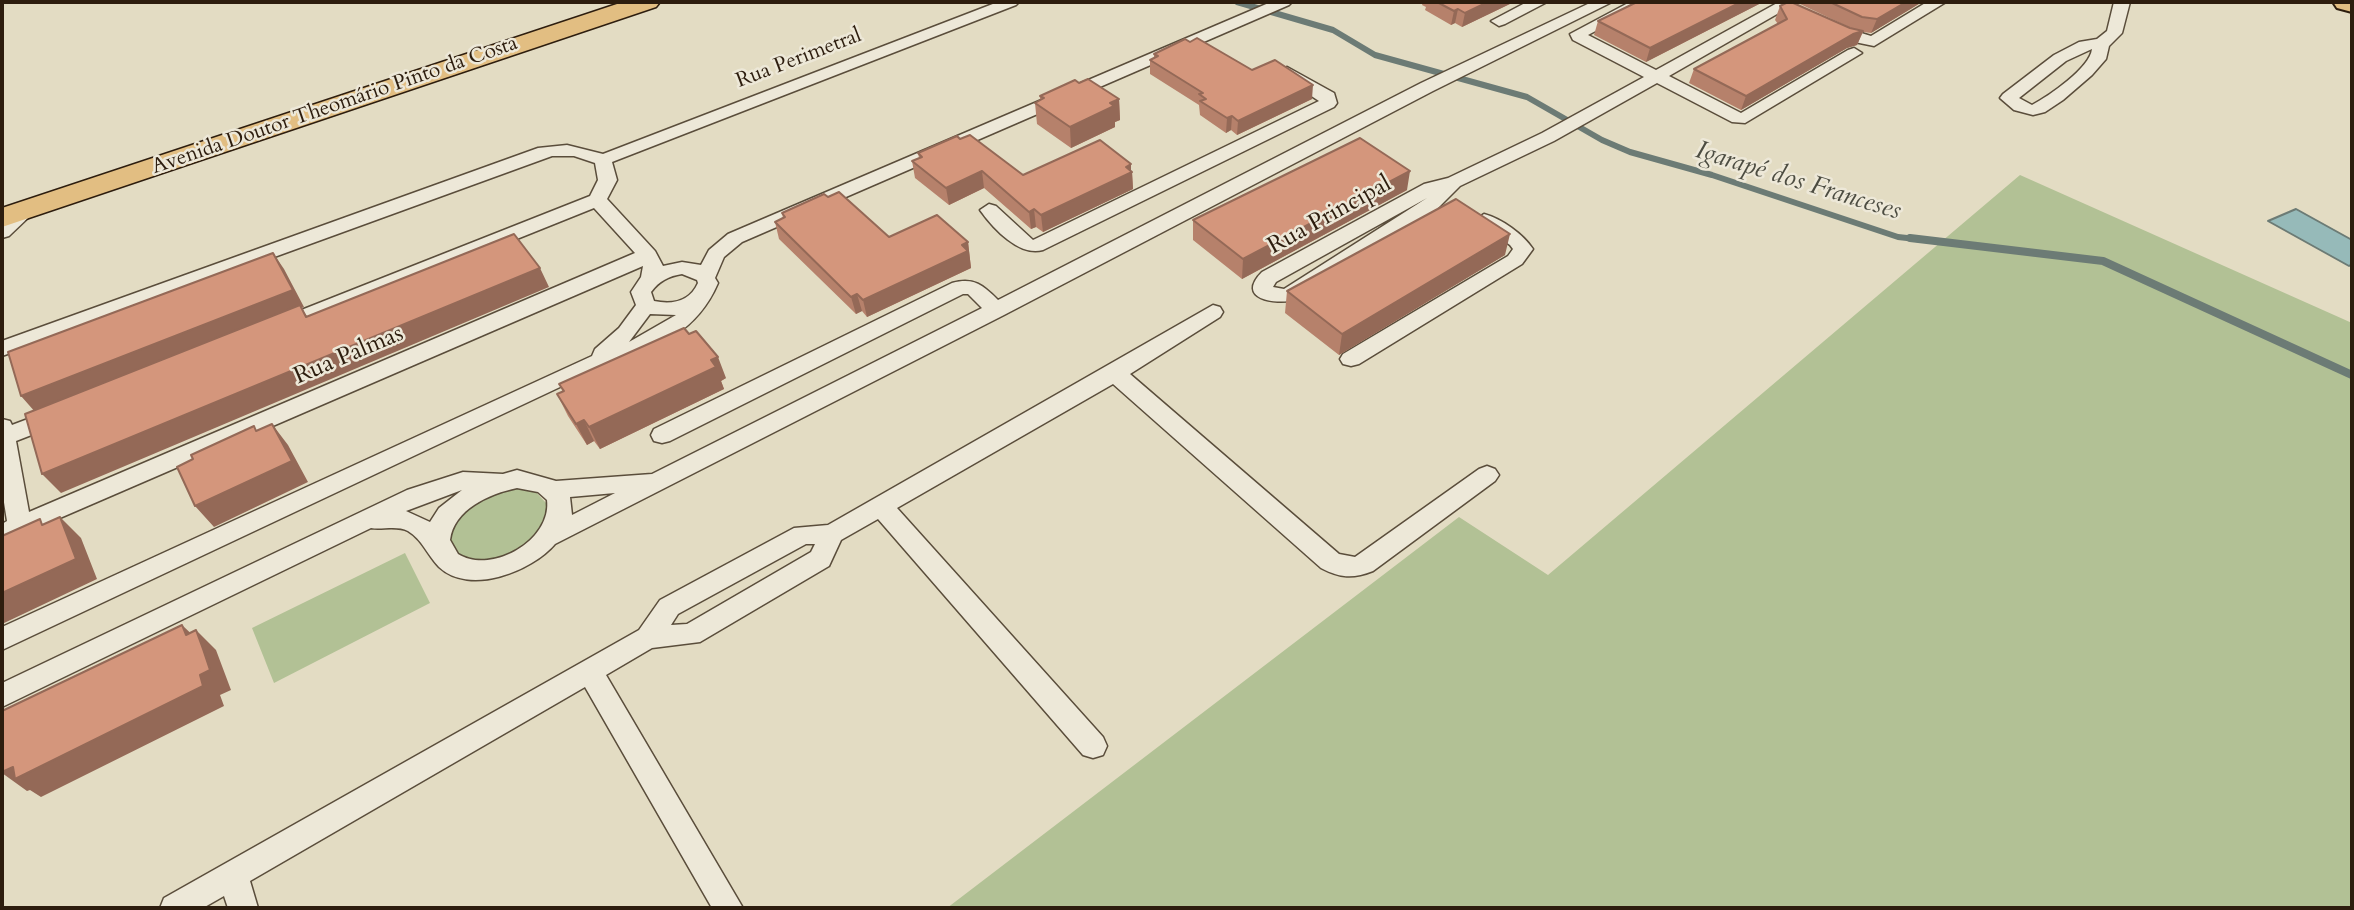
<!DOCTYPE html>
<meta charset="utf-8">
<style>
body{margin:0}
#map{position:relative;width:2354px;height:910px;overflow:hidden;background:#e3dcc3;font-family:Cardo,serif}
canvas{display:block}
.frame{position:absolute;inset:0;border:4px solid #2d1d0e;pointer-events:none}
</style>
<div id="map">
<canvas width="2354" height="910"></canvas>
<div class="frame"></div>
</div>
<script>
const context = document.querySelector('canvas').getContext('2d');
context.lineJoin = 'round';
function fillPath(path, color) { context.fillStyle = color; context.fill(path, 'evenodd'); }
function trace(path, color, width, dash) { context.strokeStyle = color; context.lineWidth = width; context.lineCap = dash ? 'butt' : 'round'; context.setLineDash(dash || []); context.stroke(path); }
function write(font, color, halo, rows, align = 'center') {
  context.font = font + ' Cardo,serif'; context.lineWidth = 5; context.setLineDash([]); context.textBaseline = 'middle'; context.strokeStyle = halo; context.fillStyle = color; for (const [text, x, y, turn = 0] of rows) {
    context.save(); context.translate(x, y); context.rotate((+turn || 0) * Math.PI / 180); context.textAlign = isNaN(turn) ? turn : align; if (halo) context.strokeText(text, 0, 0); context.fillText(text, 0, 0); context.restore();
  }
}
const green = new Path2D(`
 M2020,175L2352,323V908H947L1459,517L1548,575Z
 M491,488H532L547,504L550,518L529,545L503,558L479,563L458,557L447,543L452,516Z
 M405,553L430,603L274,683L252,628Z`);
const water = new Path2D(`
 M2296,209L2352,240V264L2349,266L2268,221Z`);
const streamFar1 = new Path2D(`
 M1237,2L1333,30L1375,55L1527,97L1602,140L1630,152L1712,175L1898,237L1925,240`);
const stream = new Path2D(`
 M1910,238L2103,261L2352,375`);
const street = new Path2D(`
 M998,2H1019L1016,5L612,162L617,180L607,199L655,251L663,266L682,262L701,265L709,250L728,234L1271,2H1292L1289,5L742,242L724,257L715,278L718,283C694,339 646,351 594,371L2,650V627L592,356L595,349L619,328L636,305L631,292L641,277L643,266L2,543V524L7,521L2,490V419L10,421L12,425L57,408L65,410L68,416L65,422L16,441L29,512L635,253L594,208L285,332H271L268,327L271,322L590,196L598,180L595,163L574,156H552L2,356V341L538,148L567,145L603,154ZM682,274L697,280L698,283C690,301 673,305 654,301L651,292C659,281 669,276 682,274ZM650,314L676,315L629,342Z
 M1527,2H1547L1505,24L1499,26L1491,21Z
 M1592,2H1612L1433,91L1004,315L555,544C532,571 470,596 439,567C428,556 422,539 408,531C397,525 382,530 371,528L2,707V683L407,490L463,472L503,474L517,470L556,481L652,474L982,308L968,294H963L670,441L662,443L654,441L651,435L654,429L952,283C974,277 983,285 998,300L1421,83ZM517,488L538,492L547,500C552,540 492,575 458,554L450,540C454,509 489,494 517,488ZM462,490L439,508L430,522L406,511ZM615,493L572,515L570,497Z
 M1630,2H1650L1588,35L1656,70L1779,2H1798L1669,76L1741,113L1848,50L1854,48L1862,53L1745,123L1732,122L1657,83L1554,141L1460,186L1433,213L1295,300C1275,305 1235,299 1262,272L1424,184L1448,178L1542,133L1644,77L1573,40L1570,34ZM1427,198L1284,289L1273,287L1276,282Z
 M1927,2H1946L1874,46L1845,40L1827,30L1835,25L1871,36Z
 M2114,2H2130L2122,33L2109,46L2106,59L2092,75L2063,100L2045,112L2033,115L2014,110L2000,98L2003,94L2054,55L2079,42L2097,39L2107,31ZM2092,49C2090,68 2049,96 2032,105L2019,98L2066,61Z
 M1287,67L1334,93L1337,103L1334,107L1043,250C1019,257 993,228 980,210L989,204L996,206L1033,240L1319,101L1281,76L1279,72Z
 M24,205L33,211L31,215L9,236L2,238V222L17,207Z
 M1484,214C1502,219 1523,234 1533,249L1522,264L1359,364L1351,366L1343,364L1340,359L1343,354L1508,256L1513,249L1510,245L1475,220Z
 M1213,305L1220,307L1223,312L1220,317L1130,374L1339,554L1355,557L1479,469L1487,466L1495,469L1499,475L1495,481L1373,571C1353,579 1340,578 1321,568L1113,384L897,508L1103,737L1107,746L1103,755L1093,758L1083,755L878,519L841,540L829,566L700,642L652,648L606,675L743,908H712L585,687L250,881L258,908H228L224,896L203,908H160L164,898L639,630L660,600L794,528L828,525ZM806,544H815L811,552L687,624L671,625L678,614Z`);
const primary = new Path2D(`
 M623,2H660L656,7L2,227V208Z`);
const highway = new Path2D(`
 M2333,2H2352V12L2337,8Z`);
const wall = new Path2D(`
 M1423,2H1514L1462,27L1455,23L1451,25L1425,10L1426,7L1422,5Z
 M1763,2L1646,62L1594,35L1598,21Z
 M1799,2H1922L1871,33L1863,32L1857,45L1847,48L1741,110L1689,83L1694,69L1778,24L1775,20L1780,6L1853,29L1800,4Z
 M1190,42L1252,70L1312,99L1237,135L1231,130L1226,133L1200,115L1199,105L1150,74V60L1154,58V54Z
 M1079,83L1119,99L1120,120L1115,122V127L1071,148L1037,124L1035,103L1040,100V96Z
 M960,139L1023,175L1131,164V171L1132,172L1133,189L1043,232L1036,227L1031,229L984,188L949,205L915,178L912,161L919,158L918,153Z
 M1407,190L1242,279L1193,240V220Z
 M782,213L889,237L968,242L971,268L867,317L862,311L856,314L779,239L775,222L783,218Z
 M1505,255L1339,355L1285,313L1287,291Z
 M726,378L721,381L724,389L600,449L594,441L587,445L568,416L557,394L563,392L559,384Z`);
const shadedWall = new Path2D(`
 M1488,2H1514L1462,27L1465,13Z
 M1741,2H1763L1646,62L1650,48Z
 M1906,2H1922L1871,33L1877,19Z
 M1458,9L1455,23L1451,25L1454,11Z
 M1863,31L1857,45L1847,48L1741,110L1746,96L1853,34Z
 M1313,85L1312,99L1237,135L1238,121Z
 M1119,99L1120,120L1115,122V127L1071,148L1070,127Z
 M1232,116L1231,130L1226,133L1227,118Z
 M1131,164V172H1132L1133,189L1043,232L1041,215Z
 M982,171L984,188L949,205L946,188Z
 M1410,171L1407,190L1242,279L1243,259Z
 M1034,209L1036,227L1031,229L1029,212Z
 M1510,234L1505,255L1339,355L1342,334Z
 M968,242L971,268L867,317L863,300Z
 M273,253L284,269L304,307L301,308L313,324L36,413L21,396Z
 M540,268L549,287L61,493L42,474Z
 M857,294L862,311L856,314L851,297Z
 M718,357L726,378L721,381L724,389L600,449L589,427Z
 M584,420L594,441L587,445L576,424Z
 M272,424L288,445L308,482L214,527L195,506Z
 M60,517L81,538L97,579L2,624V593Z
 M182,625L201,643L196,630L216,650L231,690L220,695L224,706L41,797L30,790L27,791L2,773L186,635Z`);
const building = new Path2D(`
 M1437,2H1488L1465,13L1458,9L1454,11Z
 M1637,2H1741L1650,48L1598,21Z
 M1788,2H1791L1850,28L1863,31L1853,34L1746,96L1694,69L1787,19L1780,6Z
 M1830,2H1906L1877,19L1862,17Z
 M1197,38L1252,70L1275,60L1313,85L1238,121L1232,116L1227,118L1200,101L1206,99L1199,94L1203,93L1150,60L1158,56L1154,54L1185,39L1190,42Z
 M1088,79L1119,99L1110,103L1114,106L1070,127L1035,103L1044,98L1040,96L1075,80L1079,83Z
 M970,135L1023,175L1100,140L1131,164L1126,167L1132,172L1041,215L1034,209L1029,212L982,171L946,188L912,161L922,157L918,153L957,136L960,139Z
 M1360,138L1410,171L1243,259L1193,220Z
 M839,192L889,237L937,215L968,242L962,245L968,251L863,300L857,294L851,297L775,222L785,217L782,213L824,194L828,197Z
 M1456,199L1510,234L1342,334L1287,291Z
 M514,234L540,268L42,474L25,414L300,305L306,317Z
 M273,253L293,290L21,396L8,352Z
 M684,328L689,334L696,331L718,357L711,360L716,367L589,427L584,420L576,424L557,394L564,391L559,384Z
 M272,424L292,461L195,506L177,467L193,459L191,455L254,426L256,431Z
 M60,517L76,559L2,593V536L40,519L42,525Z
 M182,625L186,635L196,630L203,649L210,670L200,675L203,686L15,779L13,767L2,772V723L3,722L2,711Z`);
const farStreetnames = [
 ["Rua Perimetral",799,59,-21],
 ["Avenida Doutor Theomário Pinto da Costa",335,106,-19]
];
const streetNames = [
 ["Rua Principal",1330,216,-29],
 ["Rua Palmas",349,356,-23]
];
const waterNames = [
 ["Igarapé dos Franceses",1798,182,17]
];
fillPath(green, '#b2c195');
fillPath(water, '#96bab9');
trace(water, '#6c7b75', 2);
trace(streamFar1, '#6c7b75', 6);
trace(stream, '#6c7b75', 8);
trace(street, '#5a4d3b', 3);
trace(primary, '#2d1d0e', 3);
trace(highway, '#2d1d0e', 4);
fillPath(street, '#ede8d8');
fillPath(primary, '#e2be82');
fillPath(highway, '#e2be82');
fillPath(wall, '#b6816b');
fillPath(shadedWall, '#946957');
fillPath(building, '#d4967c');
trace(building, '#946957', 2);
write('21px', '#2d1d0e', '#ede8d8', farStreetnames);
write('24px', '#2d1d0e', '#ede8d8', streetNames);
write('italic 26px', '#4c4c41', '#ede8d8', waterNames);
</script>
